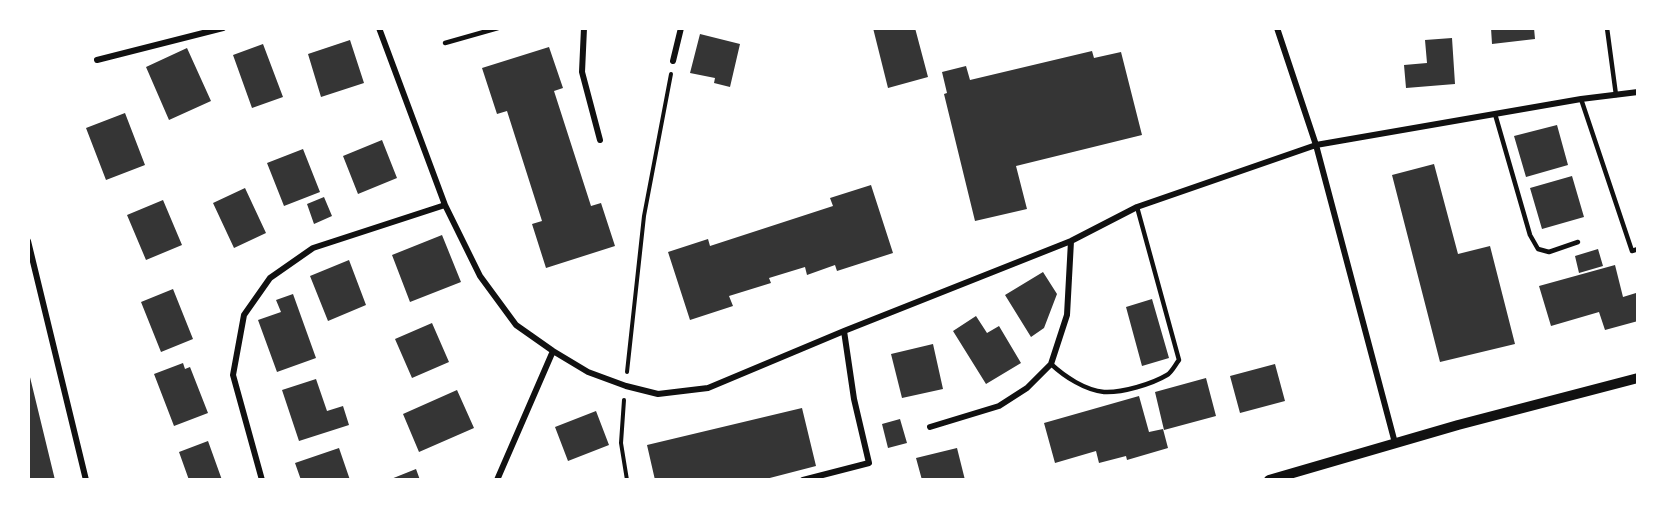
<!DOCTYPE html>
<style>
body{margin:0}
#map{position:relative;width:1666px;height:508px;overflow:hidden;background:#fff;font-family:"Fira Sans Condensed",sans-serif}
canvas{display:block}
.frame{position:absolute;inset:0;border:30px solid #fff;pointer-events:none}
</style>
<div id="map">
<canvas width="1666" height="508"></canvas>
<div class="frame"></div>
</div>
<script>
const context = document.querySelector('canvas').getContext('2d');
context.lineJoin = 'round';
function fillPath(path, color) { context.fillStyle = color; context.fill(path, 'evenodd'); }
function trace(path, color, width, dash) { context.strokeStyle = color; context.lineWidth = width; context.lineCap = dash ? 'butt' : 'round'; context.setLineDash(dash || []); context.stroke(path); }
const building = new Path2D(`
 M873,28H915L928,77L888,88Z
 M1491,28H1534L1535,39L1492,44Z
 M700,34L740,44L730,87L714,83L715,78L690,73Z
 M1452,38L1455,84L1406,88L1404,65L1427,63L1425,40Z
 M350,40L364,83L321,97L308,54Z
 M263,44L283,97L252,108L233,55Z
 M549,47L563,88L554,91L591,206L601,203L615,246L546,268L532,224L542,221L507,111L497,114L482,68Z
 M187,48L211,101L169,120L146,67Z
 M1092,51L1094,58L1121,52L1142,135L1016,166L1027,209L975,221L944,94L947,93L942,72L966,66L970,80Z
 M125,113L145,165L106,180L86,128Z
 M1557,125L1568,165L1526,177L1514,136Z
 M382,140L397,178L358,194L343,156Z
 M303,149L320,192L284,206L267,163Z
 M1434,164L1458,254L1490,246L1515,344L1440,362L1392,175Z
 M1572,176L1584,217L1542,229L1530,188Z
 M871,185L893,253L837,271L835,265L807,275L805,267L769,278L771,283L729,296L733,306L690,320L668,252L708,239L710,246L833,206L830,198Z
 M245,188L266,233L234,248L213,203Z
 M324,197L332,216L314,224L307,204Z
 M163,200L182,245L146,260L127,215Z
 M442,235L461,282L410,302L392,255Z
 M1598,249L1603,266L1579,273L1575,256Z
 M349,260L366,305L328,321L310,276Z
 M1615,265L1623,297L1636,293L1638,321L1605,330L1599,312L1551,326L1539,286Z
 M1043,272L1057,294L1044,328L1031,337L1005,295Z
 M173,289L193,339L161,352L141,302Z
 M293,294L316,358L277,372L258,320L281,312L276,300Z
 M1152,299L1169,358L1142,366L1126,307Z
 M976,316L987,333L999,326L1021,363L986,384L953,331Z
 M432,323L449,362L412,378L395,339Z
 M933,344L943,389L902,398L891,354Z
 M183,363L185,369L190,367L208,413L174,426L154,374Z
 M1275,364L1285,401L1240,413L1230,376Z
 M28,373H29L55,480H28Z
 M1206,378L1216,416L1164,430L1155,392Z
 M316,379L327,411L343,406L349,425L299,441L282,390Z
 M457,390L474,428L419,452L403,414Z
 M1139,396L1149,432L1163,429L1168,448L1127,460L1126,456L1099,463L1096,451L1055,463L1044,423Z
 M802,408L816,466L762,480H655L647,445Z
 M596,411L609,445L568,461L555,427Z
 M900,419L907,443L888,448L882,424Z
 M208,441L222,480H189L179,452Z
 M339,448L350,480H301L295,463Z
 M957,448L965,480H922L916,458Z
 M416,469L420,480H391V479Z`);
const path = new Path2D(`
 M627,372L644,216L671,74
 M624,400L621,443L627,480`);
const service = new Path2D(`
 M1607,28L1616,95
 M445,43L498,28
 M1581,99L1632,251L1638,249
 M1495,114L1530,235L1538,249L1549,252L1578,242
 M1051,364C1065,377 1085,390 1104,392C1122,393 1152,384 1167,375C1172,372 1175,365 1179,360L1137,207`);
const minor = new Path2D(`
 M379,28L445,205L480,276L516,325L553,351L588,372L626,386L658,394L708,388L844,331L1071,241L1137,207L1316,145L1581,99L1638,92
 M584,28L582,72L600,140
 M1277,28L1316,145L1395,443
 M97,60L223,28
 M673,61L681,28
 M28,241L86,480
 M930,427L999,406L1027,388L1051,364L1067,315L1071,241
 M262,480L233,375L244,315L270,278L313,248L445,205
 M497,480L553,351
 M803,480L869,463L854,399L844,331`);
const tertiary = new Path2D(`
 M1269,480L1458,425L1638,378`);
fillPath(building, '#353535');
trace(path, '#111', 4);
trace(service, '#111', 4.5);
trace(minor, '#111', 6);
trace(tertiary, '#111', 10);
</script>
